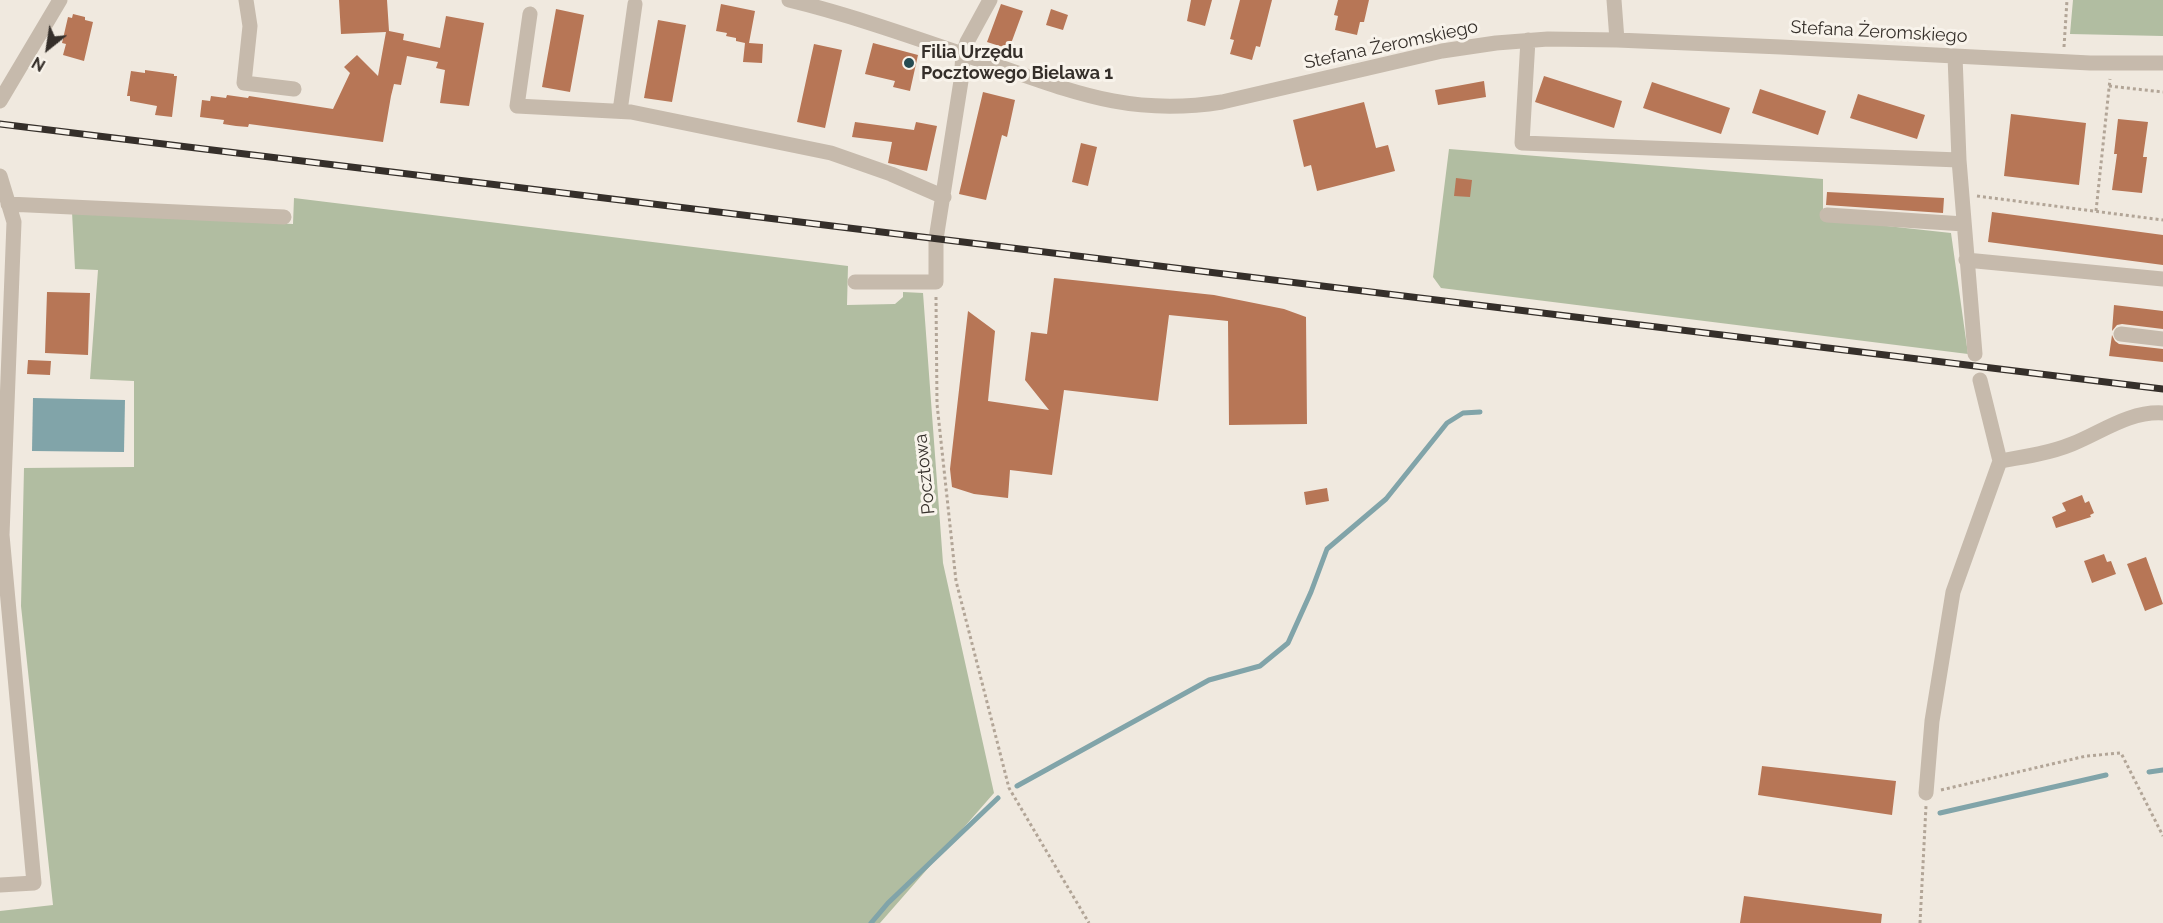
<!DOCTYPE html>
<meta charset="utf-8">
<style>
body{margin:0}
#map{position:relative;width:2163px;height:923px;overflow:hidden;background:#f0e9df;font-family:Raleway,sans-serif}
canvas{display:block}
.north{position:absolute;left:18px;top:18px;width:60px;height:60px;-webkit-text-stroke:4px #f8f3eb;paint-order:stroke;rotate:210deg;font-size:16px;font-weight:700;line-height:24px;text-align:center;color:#352f2a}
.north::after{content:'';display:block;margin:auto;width:21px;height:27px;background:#352f2a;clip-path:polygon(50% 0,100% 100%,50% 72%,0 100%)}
</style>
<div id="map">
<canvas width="2163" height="923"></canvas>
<div class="north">N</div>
</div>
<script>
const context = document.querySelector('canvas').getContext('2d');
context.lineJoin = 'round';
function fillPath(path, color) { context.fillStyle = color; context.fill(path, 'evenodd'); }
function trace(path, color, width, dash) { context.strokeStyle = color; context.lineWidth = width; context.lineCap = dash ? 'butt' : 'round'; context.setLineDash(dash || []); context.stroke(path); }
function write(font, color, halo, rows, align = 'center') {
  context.font = font + ' Raleway,sans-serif'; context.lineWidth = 6; context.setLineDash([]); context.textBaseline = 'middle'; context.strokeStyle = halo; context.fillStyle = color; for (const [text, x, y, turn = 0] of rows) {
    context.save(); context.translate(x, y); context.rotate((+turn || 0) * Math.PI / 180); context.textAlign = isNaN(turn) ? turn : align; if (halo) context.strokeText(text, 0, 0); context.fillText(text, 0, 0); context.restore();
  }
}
const green = new Path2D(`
 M2073,0H2163V36L2070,34Z
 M1449,149L1823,179V219L1951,233L1968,354L1441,288L1433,277Z
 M294,198L848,266L847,305L895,304L903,297V292L923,293L943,563L994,793L880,923H0V911L53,905L21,606L24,468L134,467V381L90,379L98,270L75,269L72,212L293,224Z`);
const water = new Path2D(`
 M33,398L125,400L124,452L32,451Z`);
const stream = new Path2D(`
 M2149,772L2163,770
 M1017,786L1209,680L1260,666L1288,643L1311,592L1327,549L1386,499L1447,423L1463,413L1480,412
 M1940,813L2106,775
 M871,923L888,903L998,798`);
const building = new Path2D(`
 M339,0H387L389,31L404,34L403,40L440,48L446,16L484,23L469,106L440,103L445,70L436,68L438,62L407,56L401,85L394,84L391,96L383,142L249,124L248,127L236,126L223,124L224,120L200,117L202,100L210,101L211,96L226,98L227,95L248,98L249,96L333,109L350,73L344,67L357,55L378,76L386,32L341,34Z
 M1191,0H1212L1205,26L1187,21Z
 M1240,0H1272L1260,47L1256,46L1252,60L1230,54L1234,40L1230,39Z
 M1338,0H1369L1364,22H1360L1357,35L1335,30L1338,16L1334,15Z
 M721,4L755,11L749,43L763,44L762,63L743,62L745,43L736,41V38L726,36L727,33L716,31Z
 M1001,4L1023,11L1009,49L987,42Z
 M556,9L584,15L570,92L542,87Z
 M1051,9L1068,15L1063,30L1046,25Z
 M73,14L85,17V20L93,22L84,61L63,55L66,44L62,43L68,17L72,18Z
 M658,20L686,25L672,102L644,98Z
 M873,43L918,55L910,91L893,87L895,81L865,74Z
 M814,44L842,50L825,128L797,122Z
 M145,70L174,74V76H177L172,117L155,115L157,106L130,101V96H127L131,71L145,73Z
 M1544,76L1622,101L1614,128L1535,102Z
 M1484,81L1486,97L1438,105L1435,90Z
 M1652,82L1730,108L1721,134L1643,108Z
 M1760,89L1826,111L1818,135L1752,113Z
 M983,92L1015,100L1007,137L1002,135L986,200L959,194Z
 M1858,94L1925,115L1917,139L1850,118Z
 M1364,102L1376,148L1388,145L1395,171L1317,191L1311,165L1304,167L1293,120Z
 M2011,114L2086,123L2079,185L2004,176Z
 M2118,119L2148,122L2143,157H2147L2142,193L2112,190L2117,154H2114Z
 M855,122L914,130L916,122L937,126L927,171L888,163L892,142L852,137Z
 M1081,143L1097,147L1088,186L1072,182Z
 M1456,178L1472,180L1470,197L1454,196Z
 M1827,192L1944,198L1943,213L1826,205Z
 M1992,212L2163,235V265L1988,242Z
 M1054,278L1214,295L1284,309L1306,317L1307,424L1229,425L1228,321L1169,315L1158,401L1064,390L1052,475L1010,470L1008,498L974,494L952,487L950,469L968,311L995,331L988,401L1049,410L1025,380L1031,332L1047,334Z
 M47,292L90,293L88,355L45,353Z
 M2114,305L2163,311V329L2122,324L2117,325L2112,331Z
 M2112,335L2115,341L2119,344L2163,349V362L2109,356Z
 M28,360L51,361L50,375L27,374Z
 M1327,488L1329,501L1306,505L1304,492Z
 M2082,495L2085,503L2089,501L2094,513L2090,515L2091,517L2056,528L2052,517L2066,511L2062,503Z
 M2104,554L2107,562L2111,561L2116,574L2092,583L2084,561Z
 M2146,557L2163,604L2145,611L2127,564Z
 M1762,766L1896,781L1892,815L1758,795Z
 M1744,896L1882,914L1881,923H1740Z`);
const path = new Path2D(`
 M2064,47L2067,0
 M2109,86L2163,92
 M1977,196L2163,220
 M2096,211L2110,79
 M936,297L937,404L956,581L1009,788L1089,923
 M1941,790L2086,756L2121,753L2163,836
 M1920,923L1926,806`);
const minor = new Path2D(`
 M246,0L250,26L244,83L294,89
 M789,0C855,16 921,40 986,62C1071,91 1129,117 1222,102L1442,51L1496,43L1548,39L1617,40L1781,47L2090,63H2163
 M1614,0L1617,40
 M530,14L517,106L631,112L831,153L891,174L944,197
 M1528,40L1522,143L1959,160
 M1955,56L1959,160L1975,354
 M0,101L60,0
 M620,111L635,4
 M0,176L14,222L2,535L34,883L0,885
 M8,204L284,217
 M1827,215L1964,224
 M1966,260L2163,279
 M855,282H936V239L961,81L963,54L967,42L990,0
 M2121,334L2163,339
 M1980,380L2000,461
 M1926,793L1932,721L1953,592L2000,461C2024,457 2050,453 2072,444C2102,432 2129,411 2163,413`);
const rail = new Path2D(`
 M0,124L2163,389`);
const markers = [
 [909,63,6,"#254b52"]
];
const streetNames = [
 ["Stefana Żeromskiego",1879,32,3],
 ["Stefana Żeromskiego",1391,45,-12],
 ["Pocztowa",925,474,-96]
];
const poiNames = [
 ["Filia Urzędu",921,53],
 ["Pocztowego Bielawa 1",921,74]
];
fillPath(green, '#b1bda1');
fillPath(water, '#81a4a9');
trace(stream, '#81a4a9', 5);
fillPath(building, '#b77656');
trace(path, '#b2a597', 3, [3, 3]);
trace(minor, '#c6baac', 15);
trace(rail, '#352f2a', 7);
trace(rail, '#f8f3eb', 4.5, [14]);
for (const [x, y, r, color] of markers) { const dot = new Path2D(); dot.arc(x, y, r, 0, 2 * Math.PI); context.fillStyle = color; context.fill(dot); trace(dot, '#f8f3eb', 2); }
write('18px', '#352f2a', '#f8f3eb', streetNames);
write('bold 18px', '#352f2a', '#f8f3eb', poiNames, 'left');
</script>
